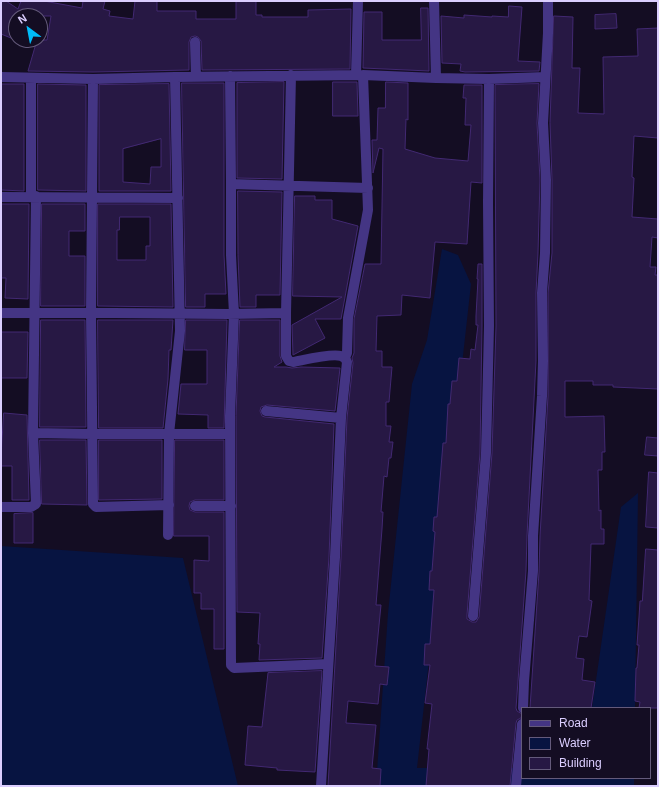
<!DOCTYPE html>
<style>
body{margin:0}
#map{position:relative;width:659px;height:787px;overflow:hidden;background:#140d23;font-family:Helvetica,sans-serif}
canvas{display:block}
.frame{position:absolute;inset:0;border:2px solid #dbceff;pointer-events:none}
.legend{position:absolute;left:521px;top:707px;width:130px;height:72px;box-sizing:border-box;background:#140d23;border:1px solid #645a7b;margin:0;padding:5px 7px;list-style:none;font-size:12px;color:#dbceff}
.legend li{display:flex;align-items:center;gap:8px;height:20px}
.legend b{width:20px;border:1px solid #645a7b}
.north{position:absolute;left:8px;top:8px;width:40px;height:40px;box-sizing:border-box;background:#140d23;border:1px solid #645a7b;border-radius:50%;rotate:328deg;font-size:11px;font-weight:700;line-height:16px;text-align:center;color:#dbceff}
.north::after{content:'';display:block;margin:auto;width:14px;height:18px;background:#00bcf9;clip-path:polygon(50% 0,100% 100%,50% 72%,0 100%)}
</style>
<div id="map">
<canvas width="659" height="787"></canvas>
<div class="frame"></div>
<ul class="legend">
<li><b style="height:5px;background:#443584"></b>Road</li>
<li><b style="height:11px;background:#071441"></b>Water</li>
<li><b style="height:11px;background:#271844"></b>Building</li>
</ul>
<div class="north">N</div>
</div>
<script>
const context = document.querySelector('canvas').getContext('2d');
context.lineJoin = 'round';
function fillPath(path, color) { context.fillStyle = color; context.fill(path, 'evenodd'); }
function trace(path, color, width, dash) { context.strokeStyle = color; context.lineWidth = width; context.lineCap = dash ? 'butt' : 'round'; context.setLineDash(dash || []); context.stroke(path); }
const water = new Path2D(`
 M442,249L458,255L471,284L417,768H522V778H634V786H376L388,613L412,384L427,340Z
 M638,493L635,708H592L621,507Z
 M1,546L183,558L238,786H1Z`);
const building = new Path2D(`
 M1,1H6L18,9L21,1H44L82,8L83,1H105L103,9L110,11L109,16L133,19L135,1H157V11H196V19H236V1H256V15H262V17H308V10L351,9L350,69L202,70L201,41L198,37L195,36L191,37L189,42V70L93,72L28,71L37,40H47L51,16H16V40L1,34Z
 M509,6L522,7L518,61L540,62L539,71L465,72L460,71L461,64L442,63L441,16L464,18V15L492,17V16L508,17Z
 M421,8H428L429,71L363,68L364,12H382V40H421Z
 M616,14L617,28L595,29V15Z
 M554,16L573,17L572,68H580L578,113L604,114L603,57L638,56L637,29L658,28V138L634,136L632,177L634,178L632,217L658,219V238L652,237L650,267H656L655,275H658V389L613,387V385H593V381H565V417L604,416L605,452H602V470H598L599,511L601,510V529H604V544H591L589,600L592,601L587,637L579,636L576,658L584,659L582,680L595,682L591,708H530L539,572L540,536L548,396V293L552,253V180L550,123Z
 M284,82L282,179L237,178V83Z
 M333,82H357L358,116H333Z
 M386,82L408,83V120L406,119L405,149L435,158L468,161L471,125H465L466,98H463L464,85H482V183L471,182L467,244L435,242L430,298L402,295L401,315L377,316L376,351H382V367H392L389,402H386V426H391L389,442H393L391,458H389L387,477L384,476L381,512H383L382,529L376,605H381L375,666L389,667L387,685L380,684L378,704L348,701L346,723L376,725L372,768L381,769L380,786H328L341,557L347,418L353,363L352,358L354,353V319L365,264H381L383,149L379,148L373,173L372,140H377L378,108H385Z
 M182,83H224V255L226,294H205V307H186Z
 M2,84H24V191L1,190Z
 M38,84L86,85V191L38,190Z
 M169,84L171,191H99V85ZM161,139V167H151L150,184L123,182V149Z
 M539,84L537,123L540,180L538,253L536,293V361L527,536L526,571L518,681L516,708L517,711L522,714L521,718L517,720L516,723L510,786H426L429,749H427L432,704L425,703L430,665H424L425,644H430L434,590H429L430,571H432L435,532L433,531L434,517H437L443,443H446L448,404H450L452,381H457L459,358L470,359L471,349L475,350L478,325H476V316L478,279H477L478,264H482V326L480,453L467,615V619L472,622H476L479,617L492,453L496,326L495,85Z
 M238,191L282,192L280,295H256V307H240L238,255Z
 M295,196H315V200H332V219L358,226L341,319H315L325,338L293,355L292,325L342,297L293,296Z
 M1,204H29L28,299L5,298L6,278H1Z
 M42,204H85V231H69V256H85V306H41Z
 M98,204H171L173,307L98,306ZM120,217H150V246H146V260H117V230H119Z
 M41,320H85L86,427H40Z
 M98,320H173L171,350H169L168,379L163,428H99Z
 M186,320H227L224,428H208V415L178,414L181,384H207V350H185Z
 M240,320H280V356L282,362L274,367H286L292,368L301,367L340,368L335,411L267,405L261,407L260,411L262,416L265,417L334,424L329,557L322,658L259,660L260,644H258L260,613L237,612L236,416Z
 M1,332H28L27,378H1Z
 M4,413L27,415L29,500H12V466H1Z
 M647,437L658,438V456L645,455Z
 M40,440H86L87,505L42,504Z
 M99,440H162V499L99,500Z
 M175,440H224V500H195L190,502L189,506L190,510L195,512H224V649H214V609H201V593H194V560L209,561V536H174Z
 M649,472L658,473V528L646,527Z
 M33,513V543H14V514Z
 M646,549L658,550V708H639L640,702L635,701L636,668H637L639,645H637L639,617L640,601H642Z
 M322,671L315,772L277,770V768L245,765L248,726L262,727L268,673Z`);
const minor = new Path2D(`
 M195,42L196,77
 M356,75L358,1
 M230,76L231,184
 M1,77L93,79L175,77L180,331L169,434L168,535
 M175,77L363,75
 M31,78V196
 M436,78L489,79
 M93,79L91,313L93,504L96,507L169,505
 M36,196L33,433L92,434H230
 M1,197L178,198
 M1,313H114L228,314L286,313V356L289,361L293,362C304,360 331,353 341,356C344,357 346,359 347,362L341,418L335,557L321,786
 M286,313L291,75
 M345,358L347,353L348,318L368,210L363,75L436,78L434,1
 M266,411L341,418
 M195,506H231
 M1,507H31L36,504L33,433
 M473,616L486,453L489,326L488,203L489,79L545,77
 M328,664L234,668L231,665L230,416L234,314L231,255V184L368,188
 M523,708L524,681L533,571V536L542,396L543,361L542,293L545,253L546,180L543,123L548,33V1
 M516,786L522,724`);
fillPath(water, '#071441');
fillPath(building, '#271844');
trace(building, '#422972', 1);
trace(minor, '#443584', 10);
</script>
